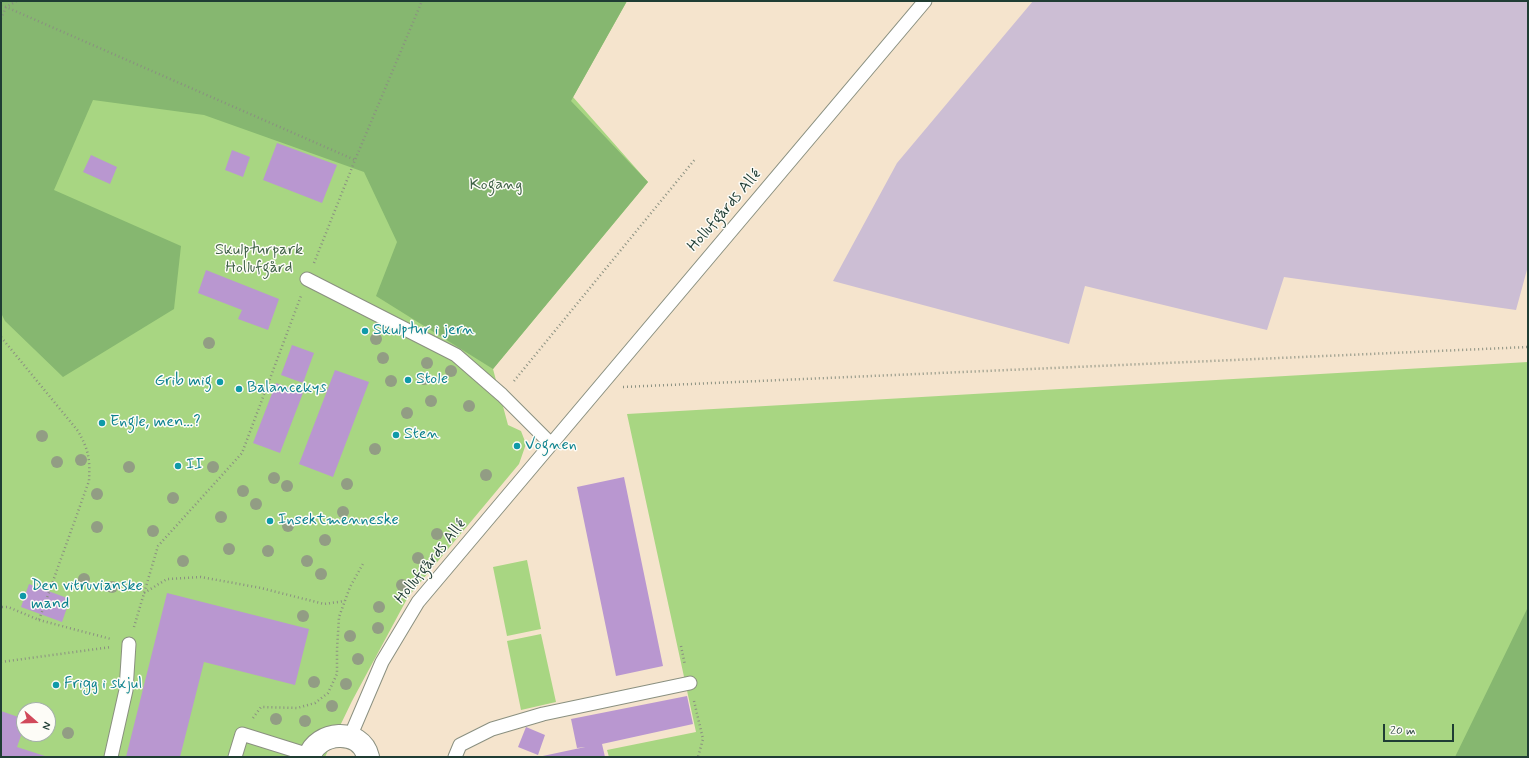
<!DOCTYPE html>
<meta charset="utf-8">
<style>
body{margin:0}
#map{position:relative;width:1529px;height:758px;overflow:hidden;background:#f5e4cd;font-family:Mynerve,sans-serif}
canvas{display:block}
.frame{position:absolute;inset:0;border:2px solid #1f3d34;pointer-events:none}
.north{position:absolute;left:16px;top:702px;width:40px;height:40px;box-sizing:border-box;background:#fdfcf7;border:1px solid #a4b0a9;border-radius:50%;rotate:110deg;font-size:11px;font-weight:700;line-height:16px;text-align:center;color:#1f3d34}
.north::after{content:'';display:block;margin:auto;width:14px;height:18px;background:#d1495b;clip-path:polygon(50% 0,100% 100%,50% 72%,0 100%)}
.scale{position:absolute;left:1383px;top:724px;width:71px;height:18px;box-sizing:border-box;border:2px solid #1f3d34;border-top:0;padding-left:5px;font-size:12px;line-height:14px;white-space:nowrap;color:#1f3d34;-webkit-text-stroke:3px #fdfcf7;paint-order:stroke}
</style>
<div id="map">
<canvas width="1529" height="758"></canvas>
<div class="frame"></div>
<div class="north">N</div>
<div class="scale">20 m</div>
</div>
<script>
const context = document.querySelector('canvas').getContext('2d');
context.lineJoin = 'round';
function fillPath(path, color) { context.fillStyle = color; context.fill(path, 'evenodd'); }
function trace(path, color, width, dash) { context.strokeStyle = color; context.lineWidth = width; context.lineCap = dash ? 'butt' : 'round'; context.setLineDash(dash || []); context.stroke(path); }
function write(font, color, halo, rows, align = 'center') {
  context.font = font + ' Mynerve,sans-serif'; context.lineWidth = 3; context.setLineDash([]); context.textBaseline = 'middle'; context.strokeStyle = halo; context.fillStyle = color; for (const [text, x, y, turn = 0] of rows) {
    context.save(); context.translate(x, y); context.rotate((+turn || 0) * Math.PI / 180); context.textAlign = isNaN(turn) ? turn : align; if (halo) context.strokeText(text, 0, 0); context.fillText(text, 0, 0); context.restore();
  }
}
const industrial = new Path2D(`
 M1033,1H1528V266L1516,310L1284,277L1267,330L1085,286L1069,344L833,281L897,163Z`);
const green = new Path2D(`
 M1,1H627L573,97L648,182L493,369L508,425L521,431L526,444L519,464L408,597L352,701L325,757H1ZM24,710H48V734H24Z
 M1528,362V757H609L607,750L696,732L627,414Z
 M527,560L541,629L507,636L493,567Z
 M541,634L556,702L521,710L507,641Z`);
const forest = new Path2D(`
 M1,1H627L571,101L648,182L493,369L376,296L397,242L364,172L204,115L93,100L54,190L181,246L174,309L63,377L5,321L1,313Z
 M1528,607V757H1455Z`);
const building = new Path2D(`
 M277,143L337,165L322,203L263,180Z
 M232,150L250,157L243,177L225,170Z
 M91,155L117,167L110,184L83,172Z
 M206,270L279,299L268,330L238,319L242,310L198,293Z
 M292,345L314,353L303,383L281,375Z
 M335,370L369,382L333,477L299,464Z
 M276,383L303,393L280,453L253,443Z
 M624,477L663,666L616,676L577,487Z
 M29,584L70,599L62,622L21,607Z
 M167,593L309,629L295,685L204,662L180,757H126Z
 M687,696L693,724L602,744L605,757H538L585,747L577,748L571,719Z
 M1,711L24,719V727L17,747L48,757H1Z
 M526,727L545,735L538,755L518,747Z`);
const path = new Path2D(`
 M1,6L6,7L355,160
 M1,19L6,7L17,1
 M314,263L355,160L422,1
 M1,337L78,431C89,451 90,458 89,481L39,620L8,607H1
 M514,381L696,158
 M623,387L1528,347
 M144,593L167,579L201,577L261,588L324,604L345,601
 M39,620L111,639
 M134,627L158,546L242,453L301,296
 M681,646L685,665
 M1,662L111,647
 M694,701L703,739L698,757
 M253,718L261,707L297,708L315,703L328,693L337,674V649L339,617L350,587L364,562`);
const lane = new Path2D(`
 M307,279L456,355L502,395L551,444
 M350,737L382,662L418,602L925,1
 M111,757L126,690L129,644
 M235,757L242,734L309,755
 M455,757L460,745L492,729L543,714L690,683`);
const street = new Path2D(`
 M309,757C317,731 361,727 368,757`);
const trees = [
 [376,339],
 [209,343],
 [383,358],
 [427,363],
 [451,371],
 [424,379],
 [391,381],
 [431,401],
 [469,406],
 [407,413],
 [42,436],
 [375,449],
 [81,460],
 [57,462],
 [129,467],
 [213,467],
 [486,475],
 [274,478],
 [347,484],
 [287,486],
 [243,491],
 [97,494],
 [173,498],
 [256,504],
 [343,512],
 [221,517],
 [288,526],
 [97,527],
 [153,531],
 [437,534],
 [325,540],
 [229,549],
 [268,551],
 [418,558],
 [183,561],
 [307,561],
 [321,574],
 [84,579],
 [402,585],
 [112,587],
 [379,607],
 [303,616],
 [378,628],
 [350,636],
 [358,659],
 [314,682],
 [346,684],
 [332,706],
 [276,719],
 [305,721],
 [68,733]
];
const markers = [
 [365,331,4,"#0f9aa8"],
 [408,380,4,"#0f9aa8"],
 [220,382,4,"#0f9aa8"],
 [239,389,4,"#0f9aa8"],
 [102,423,4,"#0f9aa8"],
 [396,435,4,"#0f9aa8"],
 [517,446,4,"#0f9aa8"],
 [178,466,4,"#0f9aa8"],
 [270,521,4,"#0f9aa8"],
 [23,596,4,"#0f9aa8"],
 [56,685,4,"#0f9aa8"]
];
const parkNames = [
 ["Kogang",496,186],
 ["Skulpturpark",259,251],
 ["Hollufgård",259,269]
];
const streetNames = [
 ["Hollufgårds Allé",725,211,-49],
 ["Hollufgårds Allé",431,562,-51]
];
const cultureNames = [
 ["Skulptur i jern",373,331],
 ["Stole",416,380],
 ["Grib mig",212,382,"right"],
 ["Balancekys",247,389],
 ["Engle, men...?",110,423],
 ["Sten",404,435],
 ["Vognen",525,446],
 ["II",186,466],
 ["Insektmenneske",278,521],
 ["Den vitruvianske",31,587],
 ["mand",31,605],
 ["Frigg i skjul",64,685]
];
fillPath(industrial, '#ccbed4');
fillPath(green, '#a8d682');
fillPath(forest, '#86b770');
fillPath(building, '#b997d0');
trace(lane, '#8a9080', 15);
trace(street, '#8a9080', 24);
trace(path, '#8a9080', 2.5, [1, 3]);
trace(lane, '#fff', 13);
trace(street, '#fff', 22);
context.fillStyle = '#929d84';
for (const [x, y] of trees) { context.beginPath(); context.arc(x, y, 6, 0, 2 * Math.PI); context.fill(); }
for (const [x, y, r, color] of markers) { const dot = new Path2D(); dot.arc(x, y, r, 0, 2 * Math.PI); context.fillStyle = color; context.fill(dot); trace(dot, '#fdfcf7', 1.5); }
write('16px', '#416348', '#fdfcf7', parkNames);
write('16px', '#1f3d34', '#fdfcf7', streetNames);
write('16px', '#0d838f', '#fdfcf7', cultureNames, 'left');
</script>
